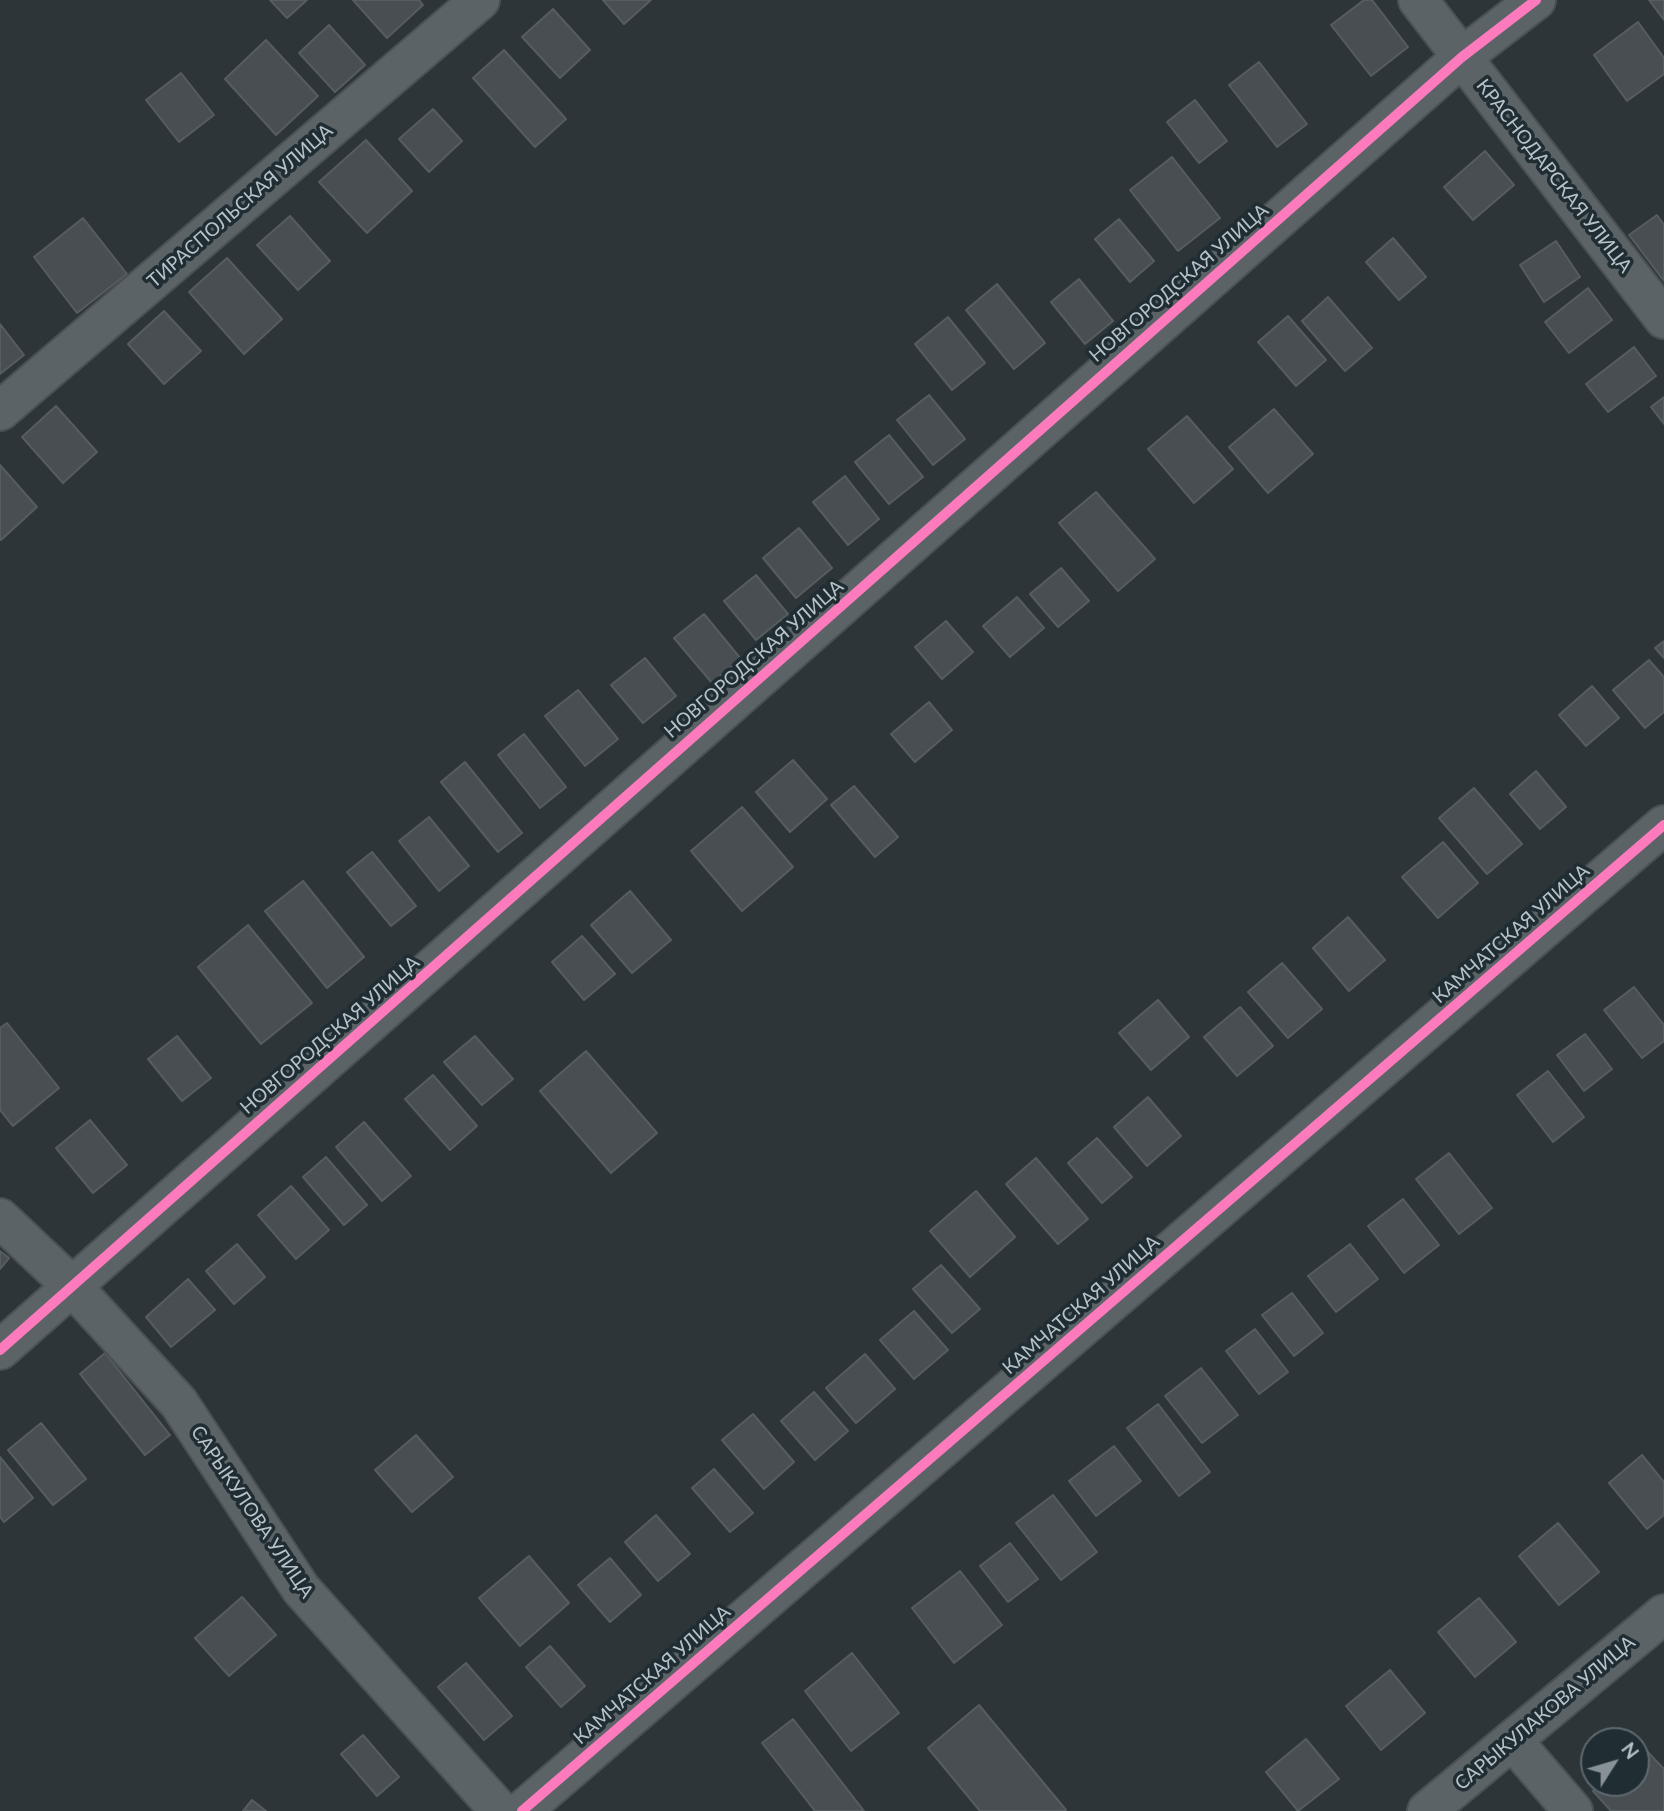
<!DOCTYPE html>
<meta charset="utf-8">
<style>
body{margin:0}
#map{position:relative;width:1664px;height:1811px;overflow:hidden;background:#2d3539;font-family:Lato,sans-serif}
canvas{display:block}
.north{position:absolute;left:1580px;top:1727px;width:70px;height:70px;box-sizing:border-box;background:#202d33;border:2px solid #5d696f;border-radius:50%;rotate:53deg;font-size:19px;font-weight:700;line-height:28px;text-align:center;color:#b8c3c9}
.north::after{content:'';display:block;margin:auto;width:24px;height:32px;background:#879197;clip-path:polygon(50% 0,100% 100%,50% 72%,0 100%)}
</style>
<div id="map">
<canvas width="1664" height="1811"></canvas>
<div class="north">N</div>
</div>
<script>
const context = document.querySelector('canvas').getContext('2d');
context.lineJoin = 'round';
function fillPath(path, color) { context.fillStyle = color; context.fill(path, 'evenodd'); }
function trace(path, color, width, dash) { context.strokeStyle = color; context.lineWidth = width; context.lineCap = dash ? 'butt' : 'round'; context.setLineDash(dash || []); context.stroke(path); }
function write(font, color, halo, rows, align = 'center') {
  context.font = font + ' Lato,sans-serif'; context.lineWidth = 7; context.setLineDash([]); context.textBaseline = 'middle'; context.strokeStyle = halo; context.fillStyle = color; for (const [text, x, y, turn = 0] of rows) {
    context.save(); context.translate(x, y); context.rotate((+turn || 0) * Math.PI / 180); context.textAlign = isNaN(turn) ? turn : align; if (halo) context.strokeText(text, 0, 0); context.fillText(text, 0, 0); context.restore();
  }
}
const building = new Path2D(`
 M270,0H307L287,18Z
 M353,0H419L423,5L387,38Z
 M603,0H651L624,24Z
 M1364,0H1372L1408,47L1371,76L1331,25Z
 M1649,0H1664V20Z
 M553,9L590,50L560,78L522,37Z
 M1638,22L1664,58V74L1627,101L1594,55Z
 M329,25L365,65L335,92L299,53Z
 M266,40L318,96L276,135L225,79Z
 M504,50L566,119L535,147L473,78Z
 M1259,62L1307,124L1277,147L1229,85Z
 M181,73L214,115L179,142L146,100Z
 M1195,100L1227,141L1199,163L1167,122Z
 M433,109L462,141L429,172L399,139Z
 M366,140L412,191L367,233L319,182Z
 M1485,151L1514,185L1473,220L1444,187Z
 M1172,157L1220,218L1178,251L1130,190Z
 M1657,215L1664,225V281L1629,235Z
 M290,216L330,261L298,290L257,245Z
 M83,218L127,274L77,313L34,257Z
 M1119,219L1154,261L1130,282L1095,239Z
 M1393,238L1426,277L1399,300L1366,262Z
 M1556,241L1580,277L1544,302L1520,265Z
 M227,258L282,319L244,354L189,292Z
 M1079,279L1113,321L1085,344L1051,302Z
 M997,284L1045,343L1014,369L966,310Z
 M1588,288L1612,320L1569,353L1545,322Z
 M1328,297L1372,348L1345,371L1302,321Z
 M164,311L201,351L164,384L128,344Z
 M1288,316L1326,360L1296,386L1258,342Z
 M948,317L985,363L952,390L915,344Z
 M0,324L24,355L0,374Z
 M1634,347L1656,376L1608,412L1586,384Z
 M929,395L965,439L933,465L897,420Z
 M1664,397V424L1651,407Z
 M56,406L97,452L63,483L22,437Z
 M1274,409L1313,454L1268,493L1229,447Z
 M1187,416L1233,469L1194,503L1148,449Z
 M889,435L923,477L889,504L855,462Z
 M0,465L37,507L1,540L0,539Z
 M845,476L879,519L848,545L813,502Z
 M1096,492L1155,559L1118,591L1059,523Z
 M799,528L832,568L796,598L763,558Z
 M1061,568L1089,601L1058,627L1030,594Z
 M756,575L788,614L756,640L724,601Z
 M1017,597L1044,628L1010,657L983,626Z
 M704,614L741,659L712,683L674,638Z
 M946,621L973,652L942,679L915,647Z
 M1664,641V658L1655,648Z
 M645,658L676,696L643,723L611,685Z
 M1649,660L1664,677V712L1645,728L1613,690Z
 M1592,686L1619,718L1586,746L1559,715Z
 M578,690L618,739L585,766L545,716Z
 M929,702L952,730L915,762L891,734Z
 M524,734L566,787L540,808L498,755Z
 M793,760L827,799L790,832L756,792Z
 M465,762L522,833L498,852L441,782Z
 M1536,771L1566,807L1540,829L1510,794Z
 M854,786L898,837L875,857L831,805Z
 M1474,788L1522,844L1487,874L1439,818Z
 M742,807L793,867L742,911L691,851Z
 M429,817L469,866L439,891L399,841Z
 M1443,842L1478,883L1438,918L1402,877Z
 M372,852L416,906L391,926L347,872Z
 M303,881L364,957L327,988L265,911Z
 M630,891L671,940L632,973L591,925Z
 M1348,917L1385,960L1349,991L1313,948Z
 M248,925L312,1003L261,1044L198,967Z
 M582,936L615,974L584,1000L552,962Z
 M1282,963L1322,1009L1288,1038L1248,992Z
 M1634,987L1664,1025V1041L1642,1058L1604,1010Z
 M1158,1000L1189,1037L1151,1070L1119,1033Z
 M1240,1007L1273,1046L1237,1076L1204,1037Z
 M7,1023L59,1088L13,1126L0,1110V1028Z
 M1585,1034L1612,1069L1584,1091L1557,1055Z
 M177,1036L211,1078L182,1101L148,1059Z
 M475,1036L513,1079L482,1105L444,1062Z
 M586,1051L657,1133L611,1173L540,1091Z
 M1548,1071L1584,1117L1553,1142L1517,1095Z
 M433,1075L477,1126L450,1150L405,1099Z
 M1148,1097L1181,1136L1147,1166L1114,1127Z
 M90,1120L127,1165L93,1193L56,1148Z
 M364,1122L411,1176L382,1201L336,1147Z
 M1097,1138L1132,1177L1102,1203L1068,1163Z
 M1449,1153L1492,1208L1459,1234L1416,1179Z
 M326,1157L367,1205L344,1225L303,1177Z
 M1036,1158L1088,1219L1058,1244L1006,1184Z
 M291,1186L329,1230L296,1259L258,1215Z
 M976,1191L1015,1237L970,1277L930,1231Z
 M1403,1199L1439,1245L1404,1273L1368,1226Z
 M237,1244L265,1277L234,1304L206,1271Z
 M1350,1244L1378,1279L1336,1312L1308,1276Z
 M0,1251L9,1258L0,1269Z
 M941,1265L980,1309L952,1333L913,1289Z
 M188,1279L215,1310L171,1347L146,1317Z
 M1292,1293L1323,1333L1294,1356L1262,1315Z
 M914,1311L948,1350L914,1379L880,1340Z
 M1255,1329L1288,1372L1259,1394L1226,1351Z
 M105,1353L170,1435L145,1455L80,1374Z
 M865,1354L895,1389L856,1423L826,1388Z
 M1201,1368L1238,1415L1202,1443L1165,1396Z
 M814,1392L848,1431L815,1460L781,1421Z
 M1158,1404L1210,1472L1179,1496L1127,1428Z
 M753,1414L794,1462L764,1489L722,1440Z
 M41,1423L86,1479L53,1505L8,1450Z
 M416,1435L453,1477L412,1512L375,1470Z
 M1114,1446L1141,1481L1096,1516L1069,1481Z
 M1642,1455L1664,1482V1515L1647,1529L1609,1483Z
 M0,1457L33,1498L4,1522L0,1517Z
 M714,1469L753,1513L730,1532L692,1488Z
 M1053,1495L1097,1552L1061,1580L1016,1523Z
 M656,1515L690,1554L658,1581L625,1542Z
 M1558,1523L1599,1572L1559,1605L1519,1556Z
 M1010,1543L1038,1579L1008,1602L980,1566Z
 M529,1556L569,1603L520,1646L479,1598Z
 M610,1558L641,1595L610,1622L578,1585Z
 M960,1571L1002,1625L954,1663L912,1608Z
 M242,1597L276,1635L229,1676L195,1638Z
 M1479,1598L1516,1642L1475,1677L1438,1632Z
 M550,1646L585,1686L561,1707L526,1667Z
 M852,1653L899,1713L851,1751L805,1691Z
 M466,1663L512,1716L484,1740L438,1687Z
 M1390,1670L1425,1713L1381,1750L1346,1706Z
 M979,1705L1066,1810L1065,1811H980L928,1748Z
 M793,1719L864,1811H815L762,1743Z
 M363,1735L399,1777L377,1796L341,1754Z
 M1306,1739L1339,1779L1298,1811L1266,1772Z
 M1642,1746L1664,1769V1811H1611L1593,1791L1601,1783H1636V1751Z
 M252,1800L266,1811H243Z`);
const minor = new Path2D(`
 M1418,0L1664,319
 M0,411L480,0
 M0,1218L72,1286L179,1403L301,1589L500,1811
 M0,1350L1462,57L1536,0
 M1512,1740L1573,1811
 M522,1811L1664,825
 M1427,1811L1664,1614`);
const cycleway = new Path2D(`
 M0,1350L1462,57L1536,0
 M522,1811L1664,825`);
const streetNames = [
 ["КРАСНОДАРСКАЯ УЛИЦА",1554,176,52],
 ["ТИРАСПОЛЬСКАЯ УЛИЦА",240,206,-41],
 ["НОВГОРОДСКАЯ УЛИЦА",1179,283,-41],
 ["НОВГОРОДСКАЯ УЛИЦА",754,659,-41],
 ["КАМЧАТСКАЯ УЛИЦА",1511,934,-41],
 ["НОВГОРОДСКАЯ УЛИЦА",330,1035,-41],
 ["КАМЧАТСКАЯ УЛИЦА",1081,1305,-41],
 ["САРЫКУЛОВА УЛИЦА",252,1512,56],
 ["КАМЧАТСКАЯ УЛИЦА",652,1675,-41],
 ["САРЫКУЛАКОВА УЛИЦА",1545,1713,-40]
];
fillPath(building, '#484e52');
trace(building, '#555d61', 2);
trace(minor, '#4a5154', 42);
trace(minor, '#5c6367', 38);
trace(cycleway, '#fd7abc', 10);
write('19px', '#b8c3c9', '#202d33', streetNames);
</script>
